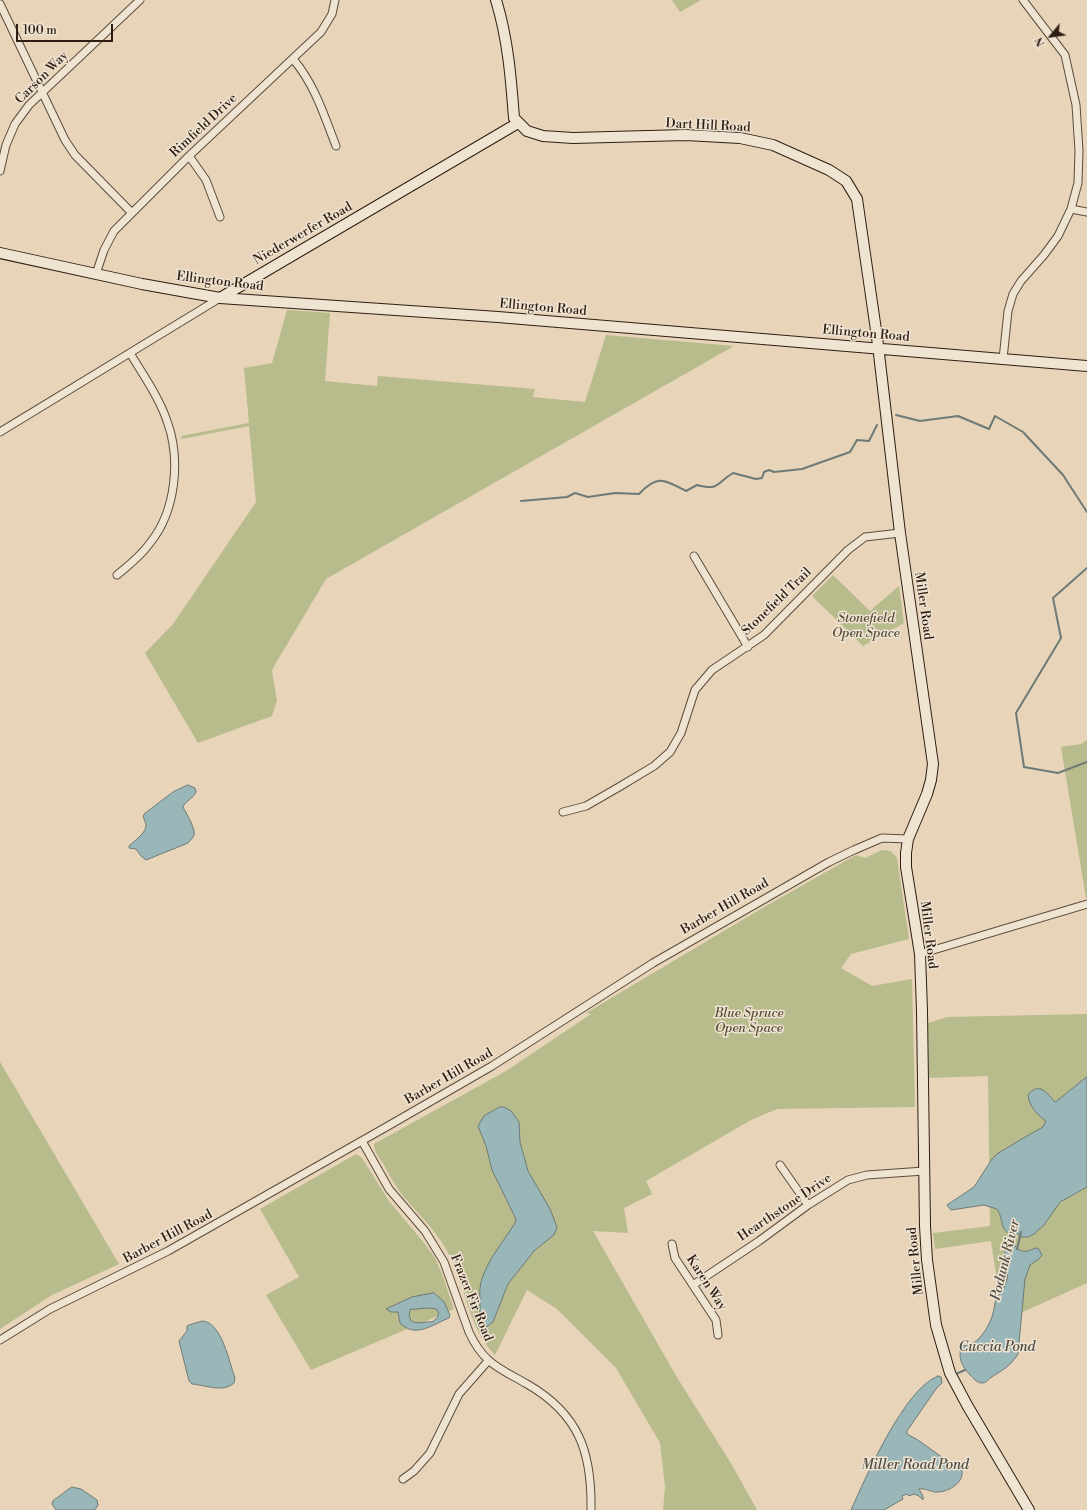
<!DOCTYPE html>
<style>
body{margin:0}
#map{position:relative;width:1087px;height:1510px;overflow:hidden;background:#e7d4b9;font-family:"Libre Bodoni",serif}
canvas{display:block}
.north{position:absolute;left:1031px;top:16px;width:40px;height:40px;-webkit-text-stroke:3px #efe3d2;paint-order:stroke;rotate:241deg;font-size:11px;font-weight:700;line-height:16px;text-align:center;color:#2e1e12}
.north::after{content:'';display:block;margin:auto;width:14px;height:18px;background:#2e1e12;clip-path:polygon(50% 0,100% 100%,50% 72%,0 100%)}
.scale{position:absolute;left:16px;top:24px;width:97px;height:18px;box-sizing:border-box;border:2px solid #2e1e12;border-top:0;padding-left:5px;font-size:12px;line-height:14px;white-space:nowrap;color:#2e1e12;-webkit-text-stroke:3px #efe3d2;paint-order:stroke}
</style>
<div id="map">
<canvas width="1087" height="1510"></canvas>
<div class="north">N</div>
<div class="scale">100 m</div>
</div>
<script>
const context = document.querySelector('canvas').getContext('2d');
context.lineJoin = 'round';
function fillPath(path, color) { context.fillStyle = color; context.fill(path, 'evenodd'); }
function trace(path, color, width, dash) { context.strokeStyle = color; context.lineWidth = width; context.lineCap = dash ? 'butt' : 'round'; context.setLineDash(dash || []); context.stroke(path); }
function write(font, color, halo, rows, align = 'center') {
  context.font = font + ' "Libre Bodoni",serif'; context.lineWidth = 3; context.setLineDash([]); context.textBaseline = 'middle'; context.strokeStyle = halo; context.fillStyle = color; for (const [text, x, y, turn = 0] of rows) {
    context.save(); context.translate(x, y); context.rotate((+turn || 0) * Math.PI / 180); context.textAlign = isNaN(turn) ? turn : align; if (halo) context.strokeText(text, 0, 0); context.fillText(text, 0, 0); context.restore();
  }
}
const green = new Path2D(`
 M672,0H701L680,12Z
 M287,310L330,313L325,381L377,386L378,376L535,389L533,397L585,402L606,335L734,346L326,579L273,668L272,671L277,701L272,716L198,743L145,653L173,624L256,502L249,426L182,439L181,436L249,423L244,368L272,363Z
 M833,575L870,611L899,586L904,623L863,646L812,596Z
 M1087,740V898H1086L1061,747L1081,744Z
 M882,850L891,851L897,858L909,939L851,954L841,968L872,986L912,979L915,1107L777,1109L751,1120L646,1181L652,1194L624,1208L628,1233L593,1231L678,1379L732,1465L757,1510H663L665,1487L660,1443L616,1368L557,1309L527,1290L495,1355C466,1326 465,1276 441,1241C429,1223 413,1209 400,1192C394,1183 388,1173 383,1163C379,1158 374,1151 374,1144L506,1071L591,1014L586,1013L759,910L856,855L865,858Z
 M1087,1014V1283L1003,1321L991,1241L935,1249L933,1233L990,1226L988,1076L929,1078L928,1023L947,1017Z
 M0,1062L119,1264L52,1295L0,1329Z
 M356,1154L362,1158L389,1201L425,1244L435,1258L442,1274L454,1309L311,1370L266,1295L299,1277L260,1209Z`);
const water = new Path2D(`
 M188,785L195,788L196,792C193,799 185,801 183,807C186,813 196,829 194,835C193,838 190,841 188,843L146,860L141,856L136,849L129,848V846C134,841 145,834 146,826C146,821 142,819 144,814L173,792Z
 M1087,1077V1187L1060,1202L1044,1225L1034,1234L1028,1237H1021L1020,1234C998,1236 1005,1221 997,1209L984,1205L951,1210L947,1205L974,1187L992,1159L997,1154L1020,1140L1043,1127L1046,1121C1037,1115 1029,1106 1028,1095C1039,1081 1047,1093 1055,1102Z
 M500,1107H504L511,1111L519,1122L520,1142L528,1171L550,1209L557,1227L554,1235L535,1250L508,1284L493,1322L486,1327C479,1322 480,1314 480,1307C480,1299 479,1290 481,1282C487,1260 504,1241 515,1223L516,1219L492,1170L486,1146L478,1126L484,1116Z
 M1011,1242C1014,1244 1015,1247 1018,1249C1026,1255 1031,1248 1038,1248L1042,1255L1039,1259L1030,1265L1025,1279L1018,1354C1011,1366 1001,1371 990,1378C988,1380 986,1383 982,1383C977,1383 973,1378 970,1375C962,1366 958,1359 961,1347C965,1345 969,1345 973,1343C982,1338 991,1323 993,1313C995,1308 994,1303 997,1298C1000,1292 1006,1286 1007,1279C1010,1268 998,1249 1011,1242Z
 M434,1293L444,1302L450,1315L449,1318C433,1324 416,1339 400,1323L398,1312H391L386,1309L412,1297ZM429,1308L436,1309L439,1313L437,1318L432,1322C425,1321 418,1325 411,1321L409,1315L410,1310Z
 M203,1321C222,1323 229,1362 235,1378L234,1383C223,1393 205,1385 192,1384L189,1381L179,1341L187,1331V1326L189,1325Z
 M938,1376L941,1377L942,1383L936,1389L907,1431V1434L918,1440L943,1458L960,1467L962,1471C964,1484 946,1493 935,1492C929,1491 924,1488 919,1489L923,1496V1500L919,1496L914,1494L909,1496L907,1494L902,1496L903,1499L884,1510H851C866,1477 904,1389 938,1376Z
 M72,1487L81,1489L97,1500L98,1505L95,1510H56L52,1504L53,1501Z`);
const stream = new Path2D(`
 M896,415L920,421L958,416L989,429L995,416L1023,432L1063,475L1087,512
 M521,501L567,497L575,493L588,497L615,493L639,494C658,474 664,480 686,491L697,485C720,491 716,483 733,473L756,479L762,478L764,472L769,470L774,472L802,469L850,452L857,440L869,441L877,425
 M1087,568L1053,598L1061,638L1016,713L1024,767L1058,773L1087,762
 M1017,1249L1021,1232
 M956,1374L965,1370`);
const street = new Path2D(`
 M0,4L65,140L75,155L131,212
 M293,59C315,85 324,115 336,146
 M189,156L206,180L220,217
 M0,171L6,145L15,124L29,105L140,0
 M1071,209L1087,212
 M96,274L104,250L114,231L189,156L321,32L332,14L335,0
 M1003,359L1008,311L1013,294L1021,281L1044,255L1058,236L1071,209L1078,183L1079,151L1076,105L1065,55L1023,0
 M0,432L220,298
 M694,556L748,647
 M117,575C129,565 141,556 150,543C176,511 181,459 167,421C159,397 143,375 130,353
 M563,812L586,806L619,787L654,766L670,752L681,733L695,690L712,670L764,635L848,550L865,537L900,533
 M920,954L1087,904
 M362,1141L389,1189L425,1231L444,1262L469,1332C483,1363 499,1368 527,1384C579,1414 592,1452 591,1510
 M780,1165L808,1205
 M672,1244L675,1258L716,1320L718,1335
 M693,1285L759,1241L808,1205L848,1180L867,1175L924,1171
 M0,1340L50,1309L168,1251L388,1126L492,1066L653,963L829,862L854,850L882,838L908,839
 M403,1479L414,1471L430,1453L459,1394L488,1361`);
const secondary = new Path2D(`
 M496,0C508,39 511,78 514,118L527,131L543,136L573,138L686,135L740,138L773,145L829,170L846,181L857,199L877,337L900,533L933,764L931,780L927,794L908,839L906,853V867L920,954L922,1011L925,1226L927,1260L936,1325L950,1373L967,1405L1029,1510
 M0,253L142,284L220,298L498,317L1087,366
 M220,298L518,123`);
const streetNames = [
 ["Carson Way",42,78,-45],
 ["Rimfield Drive",204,126,-43],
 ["Dart Hill Road",708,126,3],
 ["Niederwerfer Road",303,234,-30],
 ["Ellington Road",220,282,7],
 ["Ellington Road",543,308,5],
 ["Ellington Road",866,334,5],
 ["Stonefield Trail",777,602,-44],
 ["Miller Road",923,606,82],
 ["Barber Hill Road",725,907,-30],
 ["Miller Road",928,935,83],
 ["Barber Hill Road",449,1077,-30],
 ["Hearthstone Drive",785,1208,-34],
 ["Barber Hill Road",168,1237,-28],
 ["Miller Road",916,1261,-96],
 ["Karen Way",706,1283,57],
 ["Frazer Fir Road",471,1298,68]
];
const parkNames = [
 ["Stonefield",866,619],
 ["Open Space",866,634],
 ["Blue Spruce",749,1014],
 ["Open Space",749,1029]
];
const waterNames = [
 ["Podunk River",1006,1260,-76],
 ["Cuccia Pond",997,1348],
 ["Miller Road Pond",915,1466]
];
fillPath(green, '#b8bc8d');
fillPath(water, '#99b7b8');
trace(water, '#6e7a76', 1);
trace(stream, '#6e7a76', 2);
trace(street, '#5c4c3c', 9);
trace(secondary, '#2e1e12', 12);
trace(street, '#efe3d2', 7);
trace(secondary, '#efe3d2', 10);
write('13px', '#2e1e12', '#efe3d2', streetNames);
write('italic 13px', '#574d37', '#efe3d2', parkNames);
write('italic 14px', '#4e4c44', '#efe3d2', waterNames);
</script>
